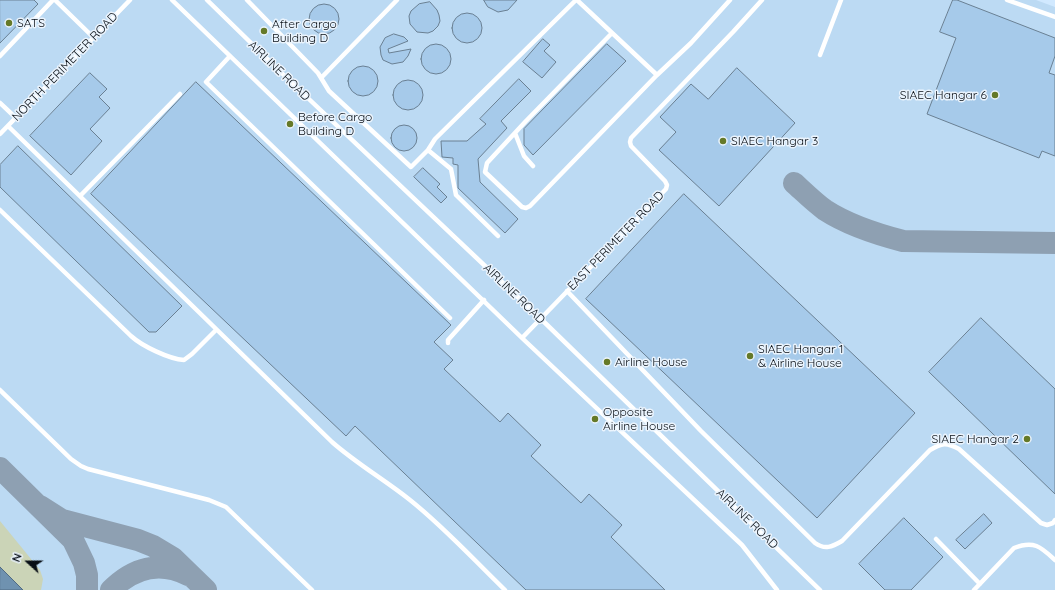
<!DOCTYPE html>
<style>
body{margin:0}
#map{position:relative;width:1055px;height:590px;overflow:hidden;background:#d1e9ff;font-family:Quicksand,sans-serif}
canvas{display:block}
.north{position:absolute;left:8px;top:542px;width:40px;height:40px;-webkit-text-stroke:3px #ebf4fd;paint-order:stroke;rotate:291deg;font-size:11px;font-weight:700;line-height:16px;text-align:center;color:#070e15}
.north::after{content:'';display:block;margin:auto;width:14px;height:18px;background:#070e15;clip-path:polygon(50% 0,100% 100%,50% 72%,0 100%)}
</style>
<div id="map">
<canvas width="1055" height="590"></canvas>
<div class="north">N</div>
</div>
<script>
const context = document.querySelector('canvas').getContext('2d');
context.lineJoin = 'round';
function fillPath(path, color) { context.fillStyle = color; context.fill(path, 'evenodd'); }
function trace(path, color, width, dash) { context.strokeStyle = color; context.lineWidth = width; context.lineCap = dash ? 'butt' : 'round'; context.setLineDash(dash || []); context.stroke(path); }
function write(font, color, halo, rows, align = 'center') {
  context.font = font + ' Quicksand,sans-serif'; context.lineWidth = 3; context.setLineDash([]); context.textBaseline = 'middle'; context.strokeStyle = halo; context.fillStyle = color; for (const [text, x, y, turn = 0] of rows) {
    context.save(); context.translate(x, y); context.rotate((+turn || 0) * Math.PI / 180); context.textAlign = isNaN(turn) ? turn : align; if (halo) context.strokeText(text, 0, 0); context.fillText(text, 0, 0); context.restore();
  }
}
const built = new Path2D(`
 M0,0H1036L1055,7V590H0Z`);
const green = new Path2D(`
 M0,521L40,570L43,579L41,590H23L0,567Z`);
const water = new Path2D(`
 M0,567L23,590H0Z`);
const taxiway = new Path2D(`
 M794,183C804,192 814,202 825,210C848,225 876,234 903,241L1055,243
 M0,468L73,540L84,563L87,575V590
 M40,506L62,520L138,540L153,546L173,558L206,590
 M111,590C133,568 159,560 188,575`);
const building = new Path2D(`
 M0,0H34L38,4L0,43Z
 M484,0H517L508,10L498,12L488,7Z
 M953,0H957L1055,38V56L1049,73L1055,75V156L1042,151L1039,158L927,114L956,38L940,32Z
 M430,2L437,10L439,15L440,21L438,26L433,31L428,33L417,32L410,24L409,16L411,11L419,4Z
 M309 19a15 15 0 1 1 30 0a15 15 0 1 1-30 0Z
 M452 28a15 15 0 1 1 30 0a15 15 0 1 1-30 0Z
 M394,34L404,37L408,41L388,49L389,53L411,49L408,56L403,62L392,64L383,60L381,55L380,47L385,38Z
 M543,39L550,45L544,51L556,62L542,78L523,62Z
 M421 59a15 15 0 1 1 30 0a15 15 0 1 1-30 0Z
 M607,44L626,61L533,155L524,145V129Z
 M348 81a15 15 0 1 1 30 0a15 15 0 1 1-30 0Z
 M737,68L795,123L719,206L659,150L676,132L660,117L691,84L708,99Z
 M90,73L107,89L99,97L110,108L90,129L102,141L71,175L30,136Z
 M519,79L531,91L501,121L507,128L478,159L480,182L518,219L505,233L458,188V165L453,164V158L442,157L441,141H467L486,124L480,119Z
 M393 95a15 15 0 1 1 30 0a15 15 0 1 1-30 0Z
 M196,82L451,325L434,342L453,360L444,369L500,422L508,413L541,445L531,456L581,503L589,494L622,525L611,537L665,590H526L355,426L346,436L91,194Z
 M391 138a13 13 0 1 1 26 0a13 13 0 1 1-26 0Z
 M18,146L182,306L156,332H149L0,187V165Z
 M423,168L440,184L437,187L447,197L441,203L414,177Z
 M684,194L915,413L817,518L586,299Z
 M981,318L1055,389V494L929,372Z
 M984,514L992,523L965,549L956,540Z
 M904,518L943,557L911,590H885L859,564Z`);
const lane = new Path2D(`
 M55,0L94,38
 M172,0L522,338L742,545L777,590
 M207,0L292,83L541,319L820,590
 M247,0L318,73L329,91L411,167L428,150L435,139L576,0
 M577,0L657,75
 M1007,0L1055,17
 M612,33L526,121L487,163L485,172L522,207L526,208L530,206L657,75L691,43L730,0
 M820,55L841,0
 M0,56L53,0
 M230,56L206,82L450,318
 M321,78L397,0
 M0,103L16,118
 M8,126L332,442C357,464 385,480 410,500C444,527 474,560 505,590
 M515,133L524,156L533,166
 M0,134L130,0
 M428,150L451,169L456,195L498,236
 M80,196L180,94
 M0,210L131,336C142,346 169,359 184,360L192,354L216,330
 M567,291L701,431L815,543C825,550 832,547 842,541L930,450C942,443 946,442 959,449L1041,523L1047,525L1053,523L1055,520
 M522,338L666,189L667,185L665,181L631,146L630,142L631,138L733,32L762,0
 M448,343V340L484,300
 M0,390L71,459L81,466L88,469L209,500L226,507L312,590
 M936,539L980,584
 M974,590L1014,548C1034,540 1041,547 1055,560`);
const markers = [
 [9,23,4,"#657928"],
 [264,31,4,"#657928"],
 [995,95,4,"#657928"],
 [290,124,4,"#657928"],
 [723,141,4,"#657928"],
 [750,356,4,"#657928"],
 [607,362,4,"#657928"],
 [595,419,4,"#657928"],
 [1027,439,4,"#657928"]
];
const poiNames = [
 ["SATS",17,23],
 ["After Cargo",272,24],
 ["Building D",272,38],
 ["SIAEC Hangar 6",987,95,"right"],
 ["Before Cargo",298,117],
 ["Building D",298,131],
 ["SIAEC Hangar 3",731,141],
 ["SIAEC Hangar 1",758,349],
 ["& Airline House",758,363],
 ["Airline House",615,362],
 ["Opposite",603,412],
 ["Airline House",603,426],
 ["SIAEC Hangar 2",1019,439,"right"]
];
const streetNames = [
 ["NORTH PERIMETER ROAD",65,67,-46],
 ["AIRLINE ROAD",279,71,44],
 ["EAST PERIMETER ROAD",616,241,-46],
 ["AIRLINE ROAD",514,294,44],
 ["AIRLINE ROAD",747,519,44]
];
fillPath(built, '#bcdaf3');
fillPath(green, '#cbd4b7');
fillPath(water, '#6f92b0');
trace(water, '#506a82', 1);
trace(taxiway, '#8ea0b2', 22);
fillPath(building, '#a6caea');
trace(building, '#6a8093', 1);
trace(lane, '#fff', 4.5);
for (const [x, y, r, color] of markers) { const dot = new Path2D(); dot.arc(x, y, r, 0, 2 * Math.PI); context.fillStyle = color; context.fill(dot); trace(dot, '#ebf4fd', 1.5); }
write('12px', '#070e15', '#ebf4fd', poiNames, 'left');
write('12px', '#070e15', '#ebf4fd', streetNames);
</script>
